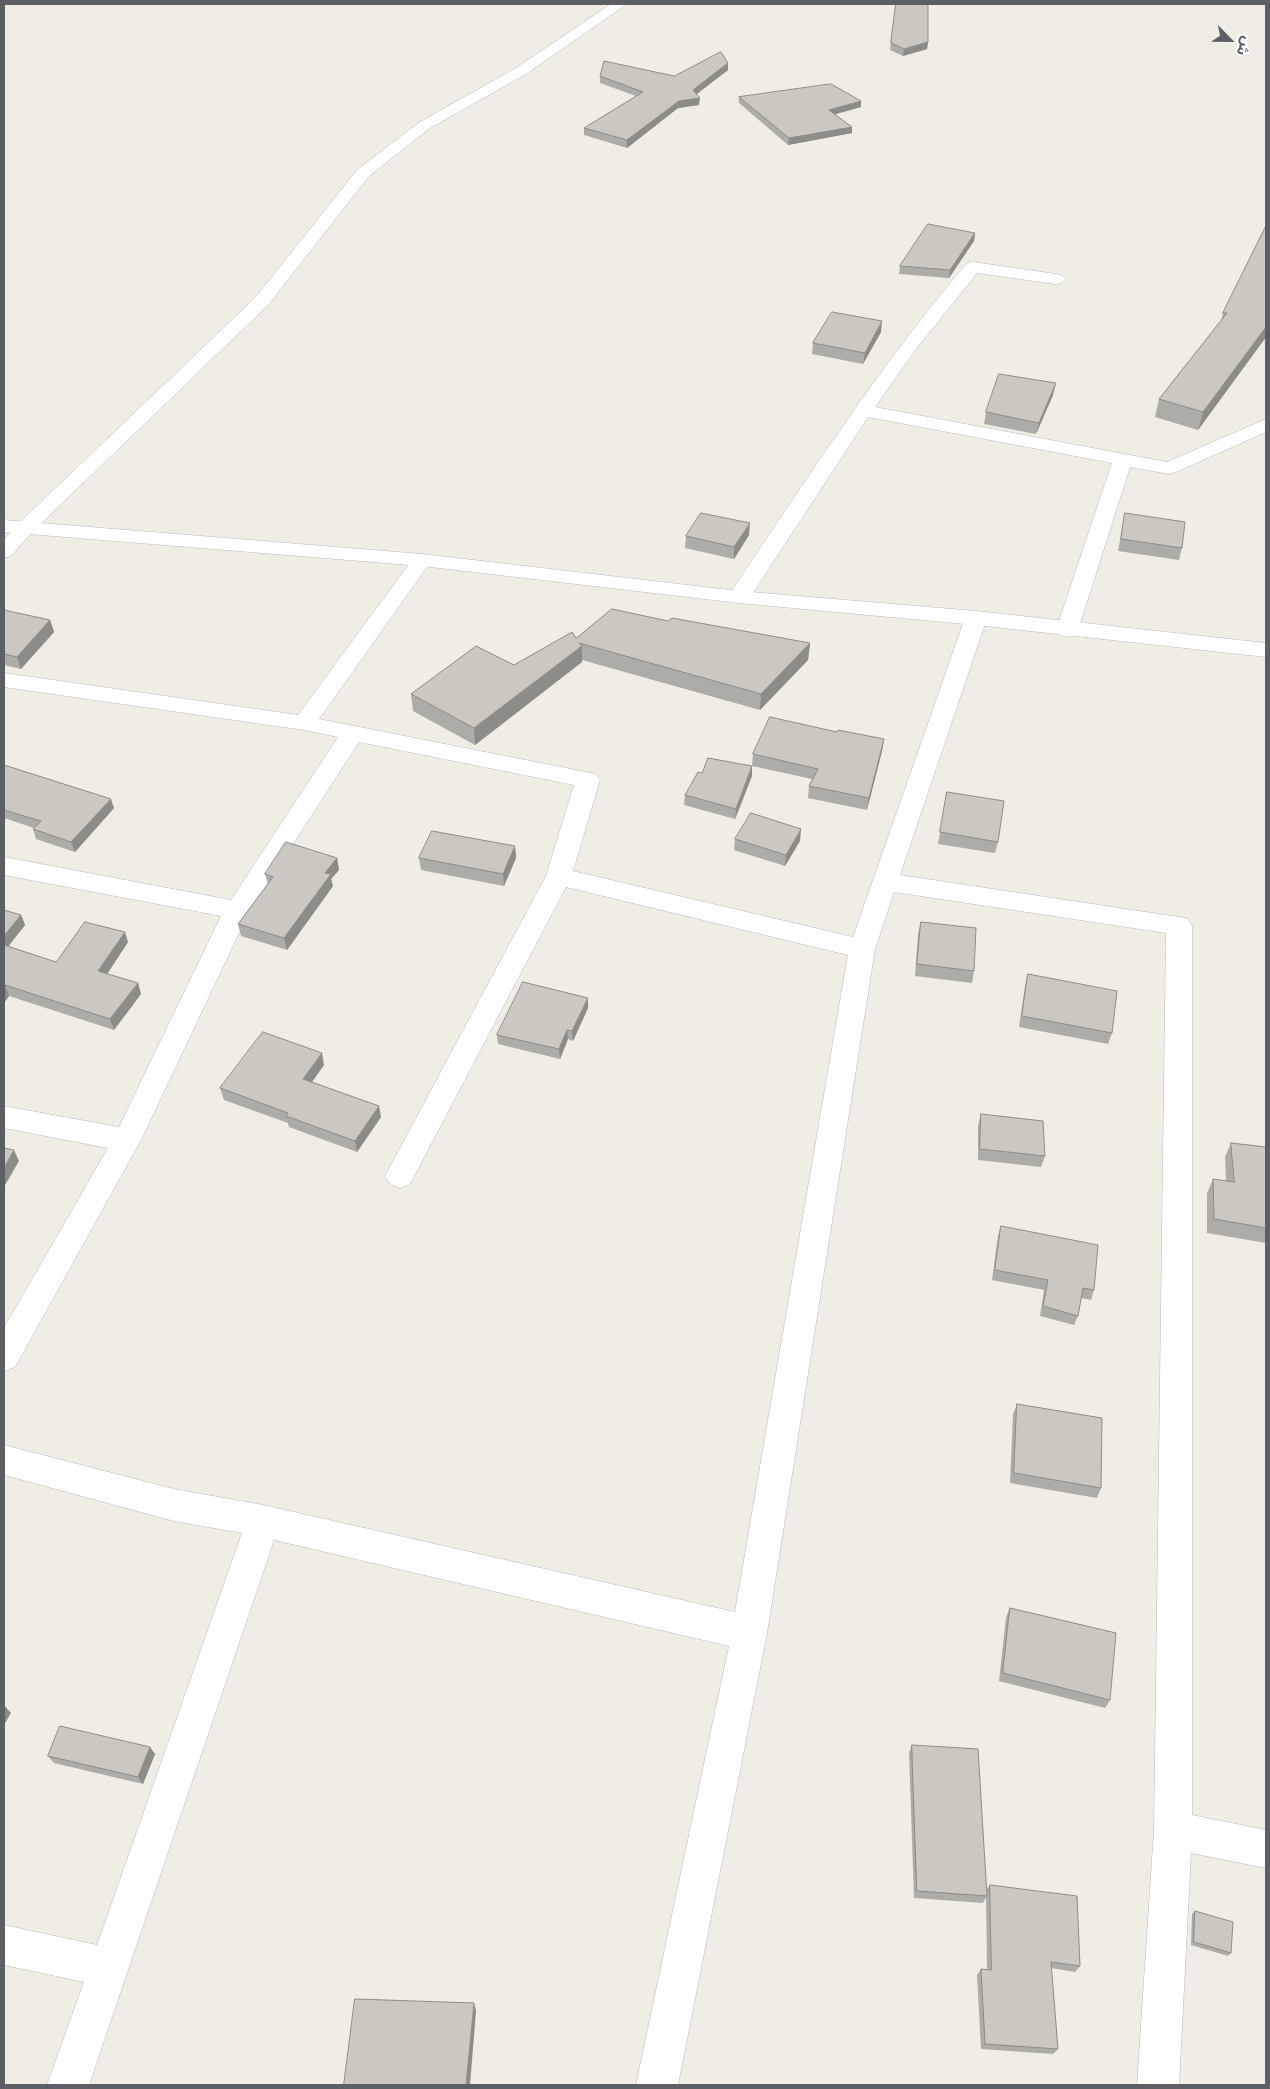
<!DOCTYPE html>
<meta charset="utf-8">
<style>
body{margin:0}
#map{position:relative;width:1270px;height:2089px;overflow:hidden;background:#efede4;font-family:"Nunito Sans","Noto Sans Arabic",sans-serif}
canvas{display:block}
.frame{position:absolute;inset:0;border:5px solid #5c6065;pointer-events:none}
.north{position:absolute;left:1205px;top:15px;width:50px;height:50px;-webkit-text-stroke:4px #fff;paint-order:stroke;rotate:113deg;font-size:14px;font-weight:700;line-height:20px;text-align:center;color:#5c6065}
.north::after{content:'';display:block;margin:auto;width:18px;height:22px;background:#5c6065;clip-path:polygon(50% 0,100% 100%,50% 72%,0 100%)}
</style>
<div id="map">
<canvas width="1270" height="2089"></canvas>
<div class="frame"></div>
<div class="north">ش</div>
</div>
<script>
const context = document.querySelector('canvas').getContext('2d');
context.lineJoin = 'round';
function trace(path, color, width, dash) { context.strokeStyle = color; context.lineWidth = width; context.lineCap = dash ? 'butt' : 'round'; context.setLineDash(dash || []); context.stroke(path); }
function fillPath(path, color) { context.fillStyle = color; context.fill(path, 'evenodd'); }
const minor = new Path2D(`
 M611,4H627L526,74L430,128L369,176L268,305L32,532L11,556L4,558V540L18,524L256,297L357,170L420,122L516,68Z
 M973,262L1056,274L1062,275L1065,279L1062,283L1056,284L977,273L916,349L875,407L1167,462L1266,419V432L1176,472L1169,474L1130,467L1078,630L1075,635L1067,637L1059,635L1056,630L1112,463L868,417L747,602L739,603L731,602L728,597C804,483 878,368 967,263Z
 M422,554L429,556L432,560L319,719L596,774L600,780L573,871L853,937L965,618L968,613L976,611L984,613L987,618L900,875L1179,917L1188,919L1192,926V1815L1266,1830V1868L1191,1853L1179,2085H1137L1154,1830L1166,933L894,892L875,949L767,1633L678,2085H636L729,1646L274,1540L89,2085H47L84,1982L4,1965V1925L97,1945L242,1533L174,1521L4,1475V1445L174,1489L263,1505L735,1612L848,955L566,887L410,1184L400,1188L390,1184L385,1176L546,876L574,785L359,742L249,912L141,1140L15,1367L4,1371V1328L108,1148L4,1128V1106L119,1127L221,916L4,875V857L231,900L338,737L304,730L4,687V673L298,715L415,556Z`);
const tertiary = new Path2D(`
 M4,520L422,554L739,591L976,611L1266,643V657L976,625L739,603L422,566L4,532Z`);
const wall = new Path2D(`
 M896,4L928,42L927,49L903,56L890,50Z
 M728,63V70L696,94L699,105L678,108L627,148L584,135V128L636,96L600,83V76H674Z
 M739,97L861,107L835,114L852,133L788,145L739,103Z
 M1266,226V337L1198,430L1155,417L1159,399L1221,321L1223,313Z
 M975,233L974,241L949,278L899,274L900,266Z
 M881,332L863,364L812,354L813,343Z
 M1053,395L1036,434L984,424L986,412Z
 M1125,513L1182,548L1179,560L1118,551L1123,525Z
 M749,535L734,559L685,548L686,536Z
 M4,610L50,620L54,632L21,669L4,665Z
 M668,621L810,643L808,660L760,710L582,660V662L475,745L413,711L411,694L514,665L576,638Z
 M837,732L884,739L882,751L867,810L808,798L809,786L812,779L752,766L753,754Z
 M4,765L114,808L75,852L36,839L33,829L34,828L4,818Z
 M752,766V776L735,819L684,805L685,795L702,773Z
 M947,792L998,842L995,853L938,844Z
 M735,839L800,841L785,866L734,850Z
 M515,846L516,858L504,886L421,870L419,858Z
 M337,858L339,870L331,879L333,886L287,950L241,936L238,924L268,884L265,874Z
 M4,910L21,915L25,925L8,946L56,962L128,942L107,974L138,983L141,994L114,1030L9,996L4,1003Z
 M921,922L974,971L972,983L915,976L918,934Z
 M1028,974L1112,1033L1108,1044L1019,1027L1025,986Z
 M588,1008L573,1041L568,1039L560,1059L498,1044L497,1035Z
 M324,1065L312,1082L381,1117L357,1152L289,1127L288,1123L224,1100L220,1088Z
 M981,1114L1045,1156L1041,1167L978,1160V1126Z
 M1231,1143L1266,1147V1243L1207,1233V1193L1213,1179L1226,1181L1225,1157Z
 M1001,1226L1094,1290L1091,1300L1081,1298L1078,1316L1074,1325L1040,1316L1044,1290L992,1280L998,1236Z
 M1017,1404L1101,1488L1097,1498L1010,1483L1013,1414Z
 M1010,1608L1110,1700L1105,1708L999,1681L1006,1617Z
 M912,1745L986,1890L990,1885L1080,1966L1075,1972L1051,1968L1058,2049L1053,2054L981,2049L977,1975L981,1969H987L986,1898L983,1903L914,1898L909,1753Z
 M150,1747L155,1754L143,1784L54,1763L48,1756Z
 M1195,1911L1231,1953L1228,1956L1191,1945L1192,1914Z`);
const shadedWall = new Path2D(`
 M928,42L927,49L903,56L904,49Z
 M728,63V70L693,97V90Z
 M700,98L699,105L678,108L627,148V140L679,101Z
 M861,101V107L829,116V110Z
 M852,127V133L788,145L789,138Z
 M975,233L974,241L949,278L950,270Z
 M882,321L881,332L863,364L865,353Z
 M1266,327V337L1198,430L1203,412Z
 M1056,383L1053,395L1036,434L1039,423Z
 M750,523L749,535L734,559V547Z
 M50,620L54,632L21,669L17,657Z
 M810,643L808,660L760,710L761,694Z
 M582,646V662L475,745L474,728Z
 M884,739L882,751L867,810L869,798Z
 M752,766V776L735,819L736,809Z
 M111,799L114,808L75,852L71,842Z
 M801,829L800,841L785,866L786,855Z
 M515,846L516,858L504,886L503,874Z
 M337,858L339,870L331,879L333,886L287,950L284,938L325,873Z
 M21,915L25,925L4,952V936Z
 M125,932L128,942L102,982L98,971Z
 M138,983L141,994L114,1030L110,1019Z
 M5,985L9,996L4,1003V987Z
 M588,998V1008L573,1041L572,1031Z
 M567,1030L568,1039L560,1059L559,1049Z
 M322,1053L324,1065L306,1090L303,1079Z
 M379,1106L381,1117L357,1152L355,1141Z
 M14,1150L19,1161L4,1187V1168Z
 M4,1705L11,1713L4,1725Z
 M150,1747L155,1754L143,1784L138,1777Z
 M474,2003L476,2011L470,2085H466Z`);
const building = new Path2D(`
 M896,4H928V42L904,49L891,43Z
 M721,52L728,63L693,90L700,98L679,101L627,140L584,128L643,92L600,76L604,61L674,76Z
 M831,84L861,101L829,110L852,127L789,138L739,97Z
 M928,224L975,233L950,270L900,266Z
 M1266,226V327L1203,412L1159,399L1227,313H1223Z
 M832,312L882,321L865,353L813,343Z
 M999,374L1056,383L1039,423L986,412Z
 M701,513L750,523L734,547L686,536Z
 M1125,513L1185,522L1182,548L1121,539Z
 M612,609L668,621L672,618L810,643L761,694L579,643L582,646L474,728L411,694L476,646L514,665L572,632L576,638Z
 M4,610L50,620L17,657L4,654Z
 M770,717L837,732L838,730L884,739L869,798L809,786L818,769L753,754Z
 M708,758L752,766L736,809L685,795L698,772L702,773Z
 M4,765L111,799L71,842L33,829L41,821L4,810Z
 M947,792L1004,801L998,842L940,832Z
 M751,813L801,829L786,855L735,839Z
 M432,831L515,846L503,874L419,858Z
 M286,842L337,858L325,873L331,874L284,938L238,924L273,877L265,874Z
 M4,910L21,915L4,936Z
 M85,922L125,932L98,971L138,983L110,1019L5,985L4,987V945L56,962Z
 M921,922L976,928L974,971L917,964Z
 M1028,974L1117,991L1112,1033L1022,1016Z
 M523,982L588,998L572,1031L567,1030L559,1049L497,1035Z
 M263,1032L322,1053L303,1079L379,1106L355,1141L286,1116L288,1113L220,1088Z
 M981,1114L1043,1121L1045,1156L980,1149Z
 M1231,1143L1266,1147V1228L1214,1219L1213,1179L1234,1182Z
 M4,1148L14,1150L4,1168Z
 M1001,1226L1098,1245L1094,1290L1083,1288L1078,1316L1043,1306L1048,1280L995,1270Z
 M1017,1404L1102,1418L1101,1488L1014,1473Z
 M1010,1608L1116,1633L1110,1700L1003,1673Z
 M60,1726L150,1747L138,1777L48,1756Z
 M912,1745L978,1749L987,1896L917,1891Z
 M990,1885L1077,1896L1080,1966L1051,1962L1058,2049L985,2044L981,1969L991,1970Z
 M1195,1911L1233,1922L1231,1953L1194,1942Z
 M355,1999L474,2003L466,2085H344Z`);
trace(minor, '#b7babf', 1);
trace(tertiary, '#b7babf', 1);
fillPath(minor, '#fff');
fillPath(tertiary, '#fff');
fillPath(wall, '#aeaca6');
fillPath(shadedWall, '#8d8c87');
fillPath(building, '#cac8c1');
trace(building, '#8d8c87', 1);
</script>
